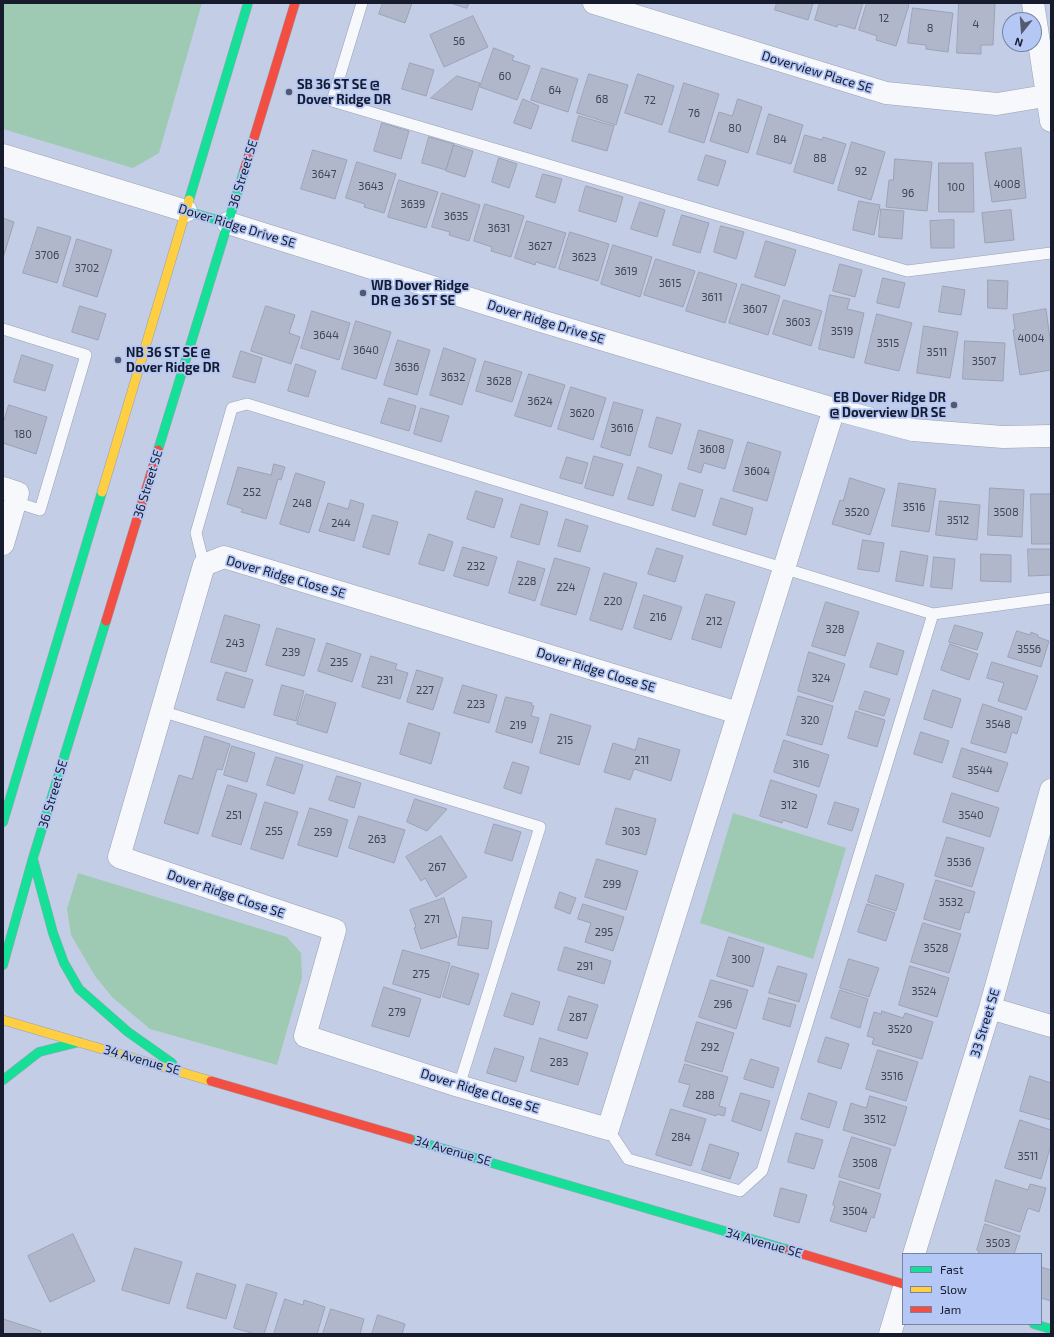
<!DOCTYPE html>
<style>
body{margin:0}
#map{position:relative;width:1054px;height:1337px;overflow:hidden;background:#c4cde6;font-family:"Exo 2",sans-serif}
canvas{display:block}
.frame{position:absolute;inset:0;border:4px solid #161c2d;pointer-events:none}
.legend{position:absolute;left:902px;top:1253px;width:140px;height:72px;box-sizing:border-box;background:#b5c7f5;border:1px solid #7583a5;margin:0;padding:5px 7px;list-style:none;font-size:12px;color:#161c2d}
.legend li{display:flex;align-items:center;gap:8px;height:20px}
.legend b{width:20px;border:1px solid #7583a5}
.north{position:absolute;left:1002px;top:12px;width:40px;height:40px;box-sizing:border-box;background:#b5c7f5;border:1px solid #7583a5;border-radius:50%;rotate:197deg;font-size:11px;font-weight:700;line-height:16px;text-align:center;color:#161c2d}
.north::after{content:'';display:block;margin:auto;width:14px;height:18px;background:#535a6e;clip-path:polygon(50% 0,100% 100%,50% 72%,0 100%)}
</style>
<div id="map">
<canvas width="1054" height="1337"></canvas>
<div class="frame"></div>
<ul class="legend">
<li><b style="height:5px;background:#16e098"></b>Fast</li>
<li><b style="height:5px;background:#ffcf43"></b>Slow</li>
<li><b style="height:5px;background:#f24e42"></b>Jam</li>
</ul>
<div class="north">N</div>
</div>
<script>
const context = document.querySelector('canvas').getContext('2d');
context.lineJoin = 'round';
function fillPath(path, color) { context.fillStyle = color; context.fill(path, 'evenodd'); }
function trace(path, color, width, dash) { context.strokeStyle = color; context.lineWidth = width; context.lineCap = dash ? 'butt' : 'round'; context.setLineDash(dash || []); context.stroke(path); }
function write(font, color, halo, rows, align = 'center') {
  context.font = font + ' "Exo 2",sans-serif'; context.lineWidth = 3.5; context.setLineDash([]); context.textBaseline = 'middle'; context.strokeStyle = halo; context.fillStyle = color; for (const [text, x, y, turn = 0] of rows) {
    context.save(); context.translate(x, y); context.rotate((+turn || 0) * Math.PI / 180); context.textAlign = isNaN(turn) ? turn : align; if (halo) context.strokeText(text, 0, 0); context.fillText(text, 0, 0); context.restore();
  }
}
const green = new Path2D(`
 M3,3H202L159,153L133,168L3,129Z
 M733,813L846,848L813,959L700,923Z
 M78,873L287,937L301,953L302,978L277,1065L150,1029L112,997L95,976L71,935L67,909Z`);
const building = new Path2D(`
 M383,3H412L405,23L379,14Z
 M451,3H469L467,8Z
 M777,3H813L808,20L775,10Z
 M820,3H863L855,29L838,24L837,27L815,20Z
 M867,3H907L909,5L896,46L876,40L877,36L859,30Z
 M959,3H995L993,45H981V54L957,53Z
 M913,8L953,13L948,52L926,49V45L908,43Z
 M473,16L488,47L444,67L430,35Z
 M494,48L514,56L512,60L530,66L517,100L480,87Z
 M410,63L434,70L426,96L402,89Z
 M542,68L578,79L568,112L531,100Z
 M589,74L628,85L616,125L577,113Z
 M638,74L674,86L662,125L625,113Z
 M457,76L480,83L472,110L431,98Z
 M684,83L719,94L704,143L669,132Z
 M523,99L539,106L531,129L514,123Z
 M738,99L762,107L748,153L710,141L719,112L732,116Z
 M769,114L803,125L791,164L757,154Z
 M579,116L614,126L607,151L572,141Z
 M382,123L409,131L401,159L374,151Z
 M805,135L822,140L823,137L846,144L833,184L794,172Z
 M429,137L454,144L446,170L422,163Z
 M852,142L885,152L871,200L838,190Z
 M454,145L473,151L465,177L446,171Z
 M1021,148L1026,198L992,202L985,153Z
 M313,150L347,160L335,199L301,189Z
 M706,155L726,161L718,186L698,180Z
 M499,158L517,164L509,188L492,182Z
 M895,159L932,162L927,211L886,207L889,180H893Z
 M357,162L396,174L384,213L364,207L365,204L346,198Z
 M939,163H973L974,212H939Z
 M543,174L562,179L555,203L536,197Z
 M399,180L438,192L426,228L388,217Z
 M586,186L623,197L616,222L579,211Z
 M442,193L480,205L469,241L449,235L450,232L432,227Z
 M859,201L880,205L874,235L853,230Z
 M640,202L665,210L657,237L631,229Z
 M485,204L524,216L511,257L491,251L492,247L474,241Z
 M881,209L904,211L902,239L879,237Z
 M1011,210L1014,240L985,243L982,213Z
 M682,215L709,223L700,253L673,245Z
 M3,218L14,222L3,258Z
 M954,220V248H931L930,221Z
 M527,221L566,233L555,268L536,262L535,265L515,258Z
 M721,226L744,232L736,259L714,252Z
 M38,227L71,237L57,283L23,273Z
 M570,232L609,244L598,281L559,269Z
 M77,239L112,250L97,297L63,286Z
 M766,241L796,250L785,286L755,277Z
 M613,245L652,257L640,297L601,284Z
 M656,259L695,271L683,307L644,295Z
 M840,264L862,270L855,297L833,291Z
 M699,272L737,284L725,323L686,311Z
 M883,278L905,283L899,308L877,303Z
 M988,280L1008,281L1007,309L988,308Z
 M742,284L780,296L768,335L729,323Z
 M943,286L965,290L961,315L939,312Z
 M830,295L850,299L847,309L864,313L854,358L819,349Z
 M784,300L822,311L811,346L773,334Z
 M80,306L106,314L98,340L72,332Z
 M266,306L295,315L289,333L300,337L291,364L251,351Z
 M1046,309L1051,346V370L1020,375L1013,330H1015L1013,315Z
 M312,311L350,323L339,360L301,348Z
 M877,314L912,323L899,371L865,363Z
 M356,321L391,332L376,379L342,369Z
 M924,326L958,332L950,378L917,373Z
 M398,340L430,350L417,395L384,385Z
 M965,341L1005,343L1003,381L963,379Z
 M444,348L476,359L462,405L430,395Z
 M241,351L262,358L255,383L233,377Z
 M22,355L53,365L45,391L14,382Z
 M485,361L522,372L512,402L476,391Z
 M296,364L316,371L308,397L288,391Z
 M529,374L565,385L551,427L515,416Z
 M571,387L606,398L593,440L558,429Z
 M389,398L416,406L409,431L381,423Z
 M614,402L643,410L630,456L601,447Z
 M9,405L47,417L36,454L3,443V424Z
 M421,408L449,416L441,442L414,434Z
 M657,417L681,424L672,454L649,447Z
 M699,430L733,440L725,469L704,463L701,473L688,469Z
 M748,442L781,452L767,501L733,491Z
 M594,456L623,464L613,496L585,488Z
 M567,457L588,463L582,484L560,478Z
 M274,464L285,467L281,480L278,479L266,519L241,512L243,509L227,504L238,467L271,475Z
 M638,467L662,475L653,506L628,499Z
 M296,473L325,482L309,533L280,524Z
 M850,478L885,489L870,535L832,524L840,500L843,501Z
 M680,483L703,490L695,517L672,510Z
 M899,483L936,489L929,532L892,526Z
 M990,488L1024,490L1022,537L988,535Z
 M476,491L503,499L494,528L467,519Z
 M1031,494H1051V544H1032Z
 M721,498L753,508L746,535L713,525Z
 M351,500L364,504L354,541L319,531L328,503L348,509Z
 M940,501L980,505L977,540L936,535Z
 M521,504L548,512L539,545L511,537Z
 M373,515L398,522L389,555L363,547Z
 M566,519L588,526L580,552L558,546Z
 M429,534L453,542L444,571L419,564Z
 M863,540L884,543L879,572L858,569Z
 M463,547L497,557L488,586L454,576Z
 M657,548L683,556L675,582L648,574Z
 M1028,549H1051V575L1029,576Z
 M901,551L928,556L923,586L896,581Z
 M981,554L1011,555V582L981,581Z
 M934,557L955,559L952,589L931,587Z
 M555,558L590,568L576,615L541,605Z
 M518,561L545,569L535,601L509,593Z
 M604,573L637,583L622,630L590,620Z
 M706,594L735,602L721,648L692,639Z
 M644,595L682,607L671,640L634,628Z
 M826,602L859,612L845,656L812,646Z
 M225,615L260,625L246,672L211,662Z
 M955,625L983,633L977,650L949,642Z
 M277,628L315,639L304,676L266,665Z
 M1017,631L1030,635L1031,632L1038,635V637L1049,641L1041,667L1008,657Z
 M327,643L361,654L352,682L318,671Z
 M878,643L904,651L897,675L870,667Z
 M950,644L978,654L969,680L941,670Z
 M809,652L845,664L833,702L798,691Z
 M371,656L397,664L395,669L408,673L400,699L362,687Z
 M992,662L1038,676L1026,710L998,701L1004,683L987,678Z
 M417,670L443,678L433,710L407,702Z
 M226,672L253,680L244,708L217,700Z
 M282,685L304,691L296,721L274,715Z
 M463,685L497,695L489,723L454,713Z
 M933,690L961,699L952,728L924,719Z
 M865,691L890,699L884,716L859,709Z
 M306,694L336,703L327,733L297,724Z
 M798,696L833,706L822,745L787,735Z
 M506,697L532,703L531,705L534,706L531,716L539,718L532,743L496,732Z
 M983,704L1022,717L1017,734L1012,732L1006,753L971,743Z
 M856,711L885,720L877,747L848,738Z
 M551,714L591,726L579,765L540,753Z
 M409,723L440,733L431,764L400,754Z
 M921,732L949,741L942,763L914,754Z
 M205,736L230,744L222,770L217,769L198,834L164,823L179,775L192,779Z
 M639,738L680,750L671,781L634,769L630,780L604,772L613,743L635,750Z
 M784,740L829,755L819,787L774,772Z
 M232,746L255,753L247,782L224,775Z
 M962,748L1008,763L998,792L953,777Z
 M276,757L303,765L294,794L267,785Z
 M513,762L529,767L521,794L504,788Z
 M337,776L361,783L354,808L329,800Z
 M771,780L817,795L807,828L783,820L782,823L760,816Z
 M228,785L257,794L241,845L212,836Z
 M952,793L999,808L990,837L943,822Z
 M415,799L447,809L427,831L407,822Z
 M265,802L298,812L283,859L251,849Z
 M835,802L859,809L852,831L828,824Z
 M310,808L348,820L337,857L298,845Z
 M616,808L656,819L646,855L606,844Z
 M359,816L405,830L394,863L349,848Z
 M494,824L521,832L512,861L485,853Z
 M441,836L467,877L436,897L425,878L421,881L406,857Z
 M947,837L984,848L972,887L935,876Z
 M597,859L638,871L626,910L585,897Z
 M876,875L904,884L896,911L868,902Z
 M936,880L975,892L969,913L965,912L960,930L924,919Z
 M560,892L576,898L570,914L555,908Z
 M444,898L457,937L421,949L414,928L416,927L410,910Z
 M583,904L624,917L613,951L585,942L591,923L578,919Z
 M867,904L895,913L886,941L858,932Z
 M463,917L492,921L488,949L458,945Z
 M923,923L961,934L949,973L911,962Z
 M729,937L764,948L753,987L717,976Z
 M565,947L611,961L604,984L558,970Z
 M403,950L450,963L440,998L393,984Z
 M849,959L879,968L869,997L840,988Z
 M452,966L479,974L469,1005L443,997Z
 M778,966L807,974L799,1002L769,993Z
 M910,966L949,978L937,1017L899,1005Z
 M711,980L748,990L736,1029L699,1017Z
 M384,987L421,999L409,1037L372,1026Z
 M840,990L868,999L860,1028L831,1018Z
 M512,993L540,1002L533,1025L504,1016Z
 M569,996L598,1005L587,1039L558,1030Z
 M769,998L796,1005L790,1027L763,1019Z
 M882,1011L903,1018L905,1013L933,1022L922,1059L872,1044L874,1038L867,1036L874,1012L881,1014Z
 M697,1022L734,1033L722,1072L685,1061Z
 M826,1037L849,1044L841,1069L818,1062Z
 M540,1038L588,1053L578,1085L531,1071Z
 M495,1048L524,1057L516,1082L487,1073Z
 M878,1050L918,1062L906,1101L866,1089Z
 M751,1059L779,1068L773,1088L744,1079Z
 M685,1064L728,1077L719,1106L726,1108L724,1116L717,1114L716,1116L683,1106L690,1085L679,1082Z
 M1030,1076L1051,1083V1120L1020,1111Z
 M741,1093L770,1101L761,1131L732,1121Z
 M809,1093L837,1102L829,1128L801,1119Z
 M870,1096L907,1107L895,1146L843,1130L851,1103L866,1108Z
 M671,1109L706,1119L691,1166L656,1155Z
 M1020,1120L1051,1130V1145L1041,1179L1005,1168Z
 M796,1133L823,1140L814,1169L788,1162Z
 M852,1137L891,1149L879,1189L839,1177Z
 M710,1144L739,1153L730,1179L702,1170Z
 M996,1180L1028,1190L1030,1184L1046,1188L1039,1212L1028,1208L1020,1232L985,1221Z
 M840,1181L881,1194L874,1218L871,1217L866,1232L830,1221L835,1206L833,1205Z
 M781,1188L807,1195L799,1223L774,1216Z
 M985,1224L1020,1236L1014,1254H978L979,1251L977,1250Z
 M73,1234L95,1281L50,1302L28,1256Z
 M135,1248L182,1262L169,1304L122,1290Z
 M1041,1267L1051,1270V1301L1041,1298Z
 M197,1273L236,1285L226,1319L187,1308Z
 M247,1284L277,1293L264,1334H255L234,1328Z
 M285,1299L303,1305L304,1300L325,1307L317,1334H274Z
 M331,1309L364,1319L360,1334H323Z
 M378,1315L405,1324L402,1334H372Z
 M3,1319L41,1331L40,1334H3Z`);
const lane = new Path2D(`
 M362,3L332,101L907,271L1051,253
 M3,329L86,355L40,510L15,502
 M204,565L196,533L232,408L247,404L933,614L1051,598
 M161,711L540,827L459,1086
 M608,1129L628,1159L740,1191L762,1171L933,614`);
const street = new Path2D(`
 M594,3L886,93L997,104L1051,95
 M1033,3L1051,121
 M3,155L186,211
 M228,223L541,321L834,409L913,430L1003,437L1051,436
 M3,488L18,493L3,544
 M738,713L224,557L204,565L119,857L335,930L305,1036L459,1086L608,1129L834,409
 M990,1008L1051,1026
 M914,1254L990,1008L1051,790
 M890,1334L903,1291`);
const fast = new Path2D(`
 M189,200L248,3
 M186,211L228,223
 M158,450L244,171
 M3,822L102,492
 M33,859L53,933L64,963L79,989L128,1032L172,1063
 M3,965L33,858L106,621
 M3,1080L39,1052L79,1042
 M410,1139L789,1250
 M1034,1324L1051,1329`);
const slow = new Path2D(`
 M102,492L189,200
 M3,1020L211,1081`);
const jam = new Path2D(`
 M244,171L295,3
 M106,621L158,450
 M211,1081L410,1139
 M789,1250L903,1284`);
const markers = [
 [289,92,4,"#535a6e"],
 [363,293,4,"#535a6e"],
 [118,360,4,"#535a6e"],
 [954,405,4,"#535a6e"]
];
const numberNames = [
 ["12",884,18],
 ["4",976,24],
 ["8",930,28],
 ["56",459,41],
 ["60",505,76],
 ["64",555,90],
 ["68",602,99],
 ["72",650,100],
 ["76",694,113],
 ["80",735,128],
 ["84",780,139],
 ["88",820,158],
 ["92",861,171],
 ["3647",324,174],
 ["4008",1007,184],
 ["3643",371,186],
 ["100",956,187],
 ["96",908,193],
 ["3639",413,204],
 ["3635",456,216],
 ["3631",499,228],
 ["3627",540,246],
 ["3706",47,255],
 ["3623",584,257],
 ["3702",87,268],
 ["3619",626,271],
 ["3615",670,283],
 ["3611",712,297],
 ["3607",755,309],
 ["3603",798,322],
 ["3519",842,331],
 ["3644",326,335],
 ["4004",1031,338],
 ["3515",888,343],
 ["3640",366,350],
 ["3511",937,352],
 ["3507",984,361],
 ["3636",407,367],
 ["3632",453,377],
 ["3628",499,381],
 ["3624",540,401],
 ["3620",582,413],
 ["3616",622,428],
 ["180",23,434],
 ["3608",712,449],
 ["3604",757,471],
 ["252",252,492],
 ["248",302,503],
 ["3516",914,507],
 ["3520",857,512],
 ["3508",1006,512],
 ["3512",958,520],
 ["244",341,523],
 ["232",476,566],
 ["228",527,581],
 ["224",566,587],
 ["220",613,601],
 ["216",658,617],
 ["212",714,621],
 ["328",835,629],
 ["243",235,643],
 ["3556",1029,649],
 ["239",291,652],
 ["235",339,662],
 ["324",821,678],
 ["231",385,680],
 ["227",425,690],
 ["223",476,704],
 ["320",810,720],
 ["3548",998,724],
 ["219",518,725],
 ["215",565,740],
 ["211",642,760],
 ["316",801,764],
 ["3544",980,770],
 ["312",789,805],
 ["251",234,815],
 ["3540",971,815],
 ["255",274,831],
 ["303",631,831],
 ["259",323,832],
 ["263",377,839],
 ["3536",959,862],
 ["267",437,867],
 ["299",612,884],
 ["3532",951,902],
 ["271",432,919],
 ["295",604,932],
 ["3528",936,948],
 ["300",741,959],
 ["291",585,966],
 ["275",421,974],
 ["3524",924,991],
 ["296",723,1004],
 ["279",397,1012],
 ["287",578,1017],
 ["3520",900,1029],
 ["292",710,1047],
 ["283",559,1062],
 ["3516",892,1076],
 ["288",705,1095],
 ["3512",875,1119],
 ["284",681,1137],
 ["3511",1028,1156],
 ["3508",865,1163],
 ["3504",855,1211],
 ["3503",998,1243]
];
const streetNames = [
 ["Doverview Place SE",817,72,17],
 ["36 Street SE",243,174,-73],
 ["Dover Ridge Drive SE",237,226,17],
 ["Dover Ridge Drive SE",546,322,17],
 ["36 Street SE",148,484,-73],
 ["Dover Ridge Close SE",286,577,16],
 ["Dover Ridge Close SE",596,670,17],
 ["36 Street SE",53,794,-73],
 ["Dover Ridge Close SE",226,894,19],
 ["33 Street SE",985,1023,-73],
 ["34 Avenue SE",142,1060,16],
 ["Dover Ridge Close SE",480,1091,17],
 ["34 Avenue SE",453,1151,16],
 ["34 Avenue SE",764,1243,16]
];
const poiNames = [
 ["SB 36 ST SE @",297,85],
 ["Dover Ridge DR",297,100],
 ["WB Dover Ridge",371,286],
 ["DR @ 36 ST SE",371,301],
 ["NB 36 ST SE @",126,353],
 ["Dover Ridge DR",126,368],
 ["EB Dover Ridge DR",946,398,"right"],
 ["@ Doverview DR SE",946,413,"right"]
];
fillPath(green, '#9ecab3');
fillPath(building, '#b0b7ca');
trace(building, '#9ba2b6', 1);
trace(lane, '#9aa1b4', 12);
trace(street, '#9aa1b4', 23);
trace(fast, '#9aa1b4', 10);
trace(slow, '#9aa1b4', 10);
trace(jam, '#9aa1b4', 10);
trace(lane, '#f6f8fb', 11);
trace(street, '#f6f8fb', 22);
trace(fast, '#16e098', 9);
trace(slow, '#ffcf43', 9);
trace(jam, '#f24e42', 9);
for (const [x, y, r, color] of markers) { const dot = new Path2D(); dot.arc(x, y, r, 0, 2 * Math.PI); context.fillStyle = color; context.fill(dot); trace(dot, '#b5c7f5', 1.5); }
write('11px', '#3e4456', null, numberNames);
write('13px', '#161c2d', '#b5c7f5', streetNames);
write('bold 13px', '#161c2d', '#b5c7f5', poiNames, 'left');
</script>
